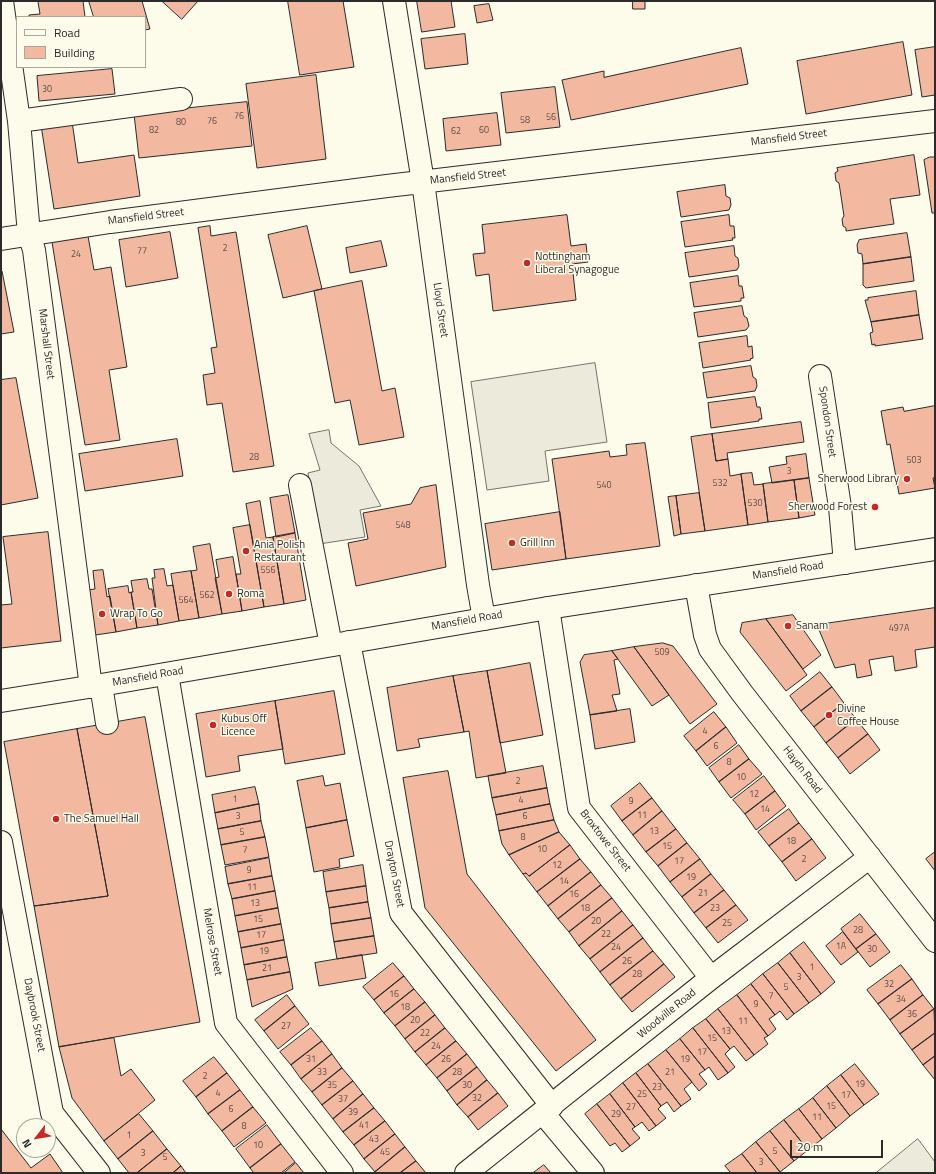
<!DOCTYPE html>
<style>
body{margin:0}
#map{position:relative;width:936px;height:1174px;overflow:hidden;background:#fdfbea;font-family:"Titillium Web",sans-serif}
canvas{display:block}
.frame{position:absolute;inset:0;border:2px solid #2b2b2b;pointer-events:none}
.legend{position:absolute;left:16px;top:16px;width:130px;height:52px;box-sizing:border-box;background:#fdfbea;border:1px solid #a9a89e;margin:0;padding:5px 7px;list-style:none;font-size:12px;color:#2b2b2b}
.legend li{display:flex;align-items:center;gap:8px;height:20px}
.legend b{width:20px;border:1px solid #a9a89e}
.north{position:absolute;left:16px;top:1118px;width:40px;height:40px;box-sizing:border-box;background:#fdfbea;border:1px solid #a9a89e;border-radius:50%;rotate:239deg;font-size:11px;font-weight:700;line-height:16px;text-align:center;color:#2b2b2b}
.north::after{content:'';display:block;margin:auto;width:14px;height:18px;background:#c62828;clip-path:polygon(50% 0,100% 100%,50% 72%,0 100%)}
.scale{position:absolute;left:790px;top:1140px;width:93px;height:18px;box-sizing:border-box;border:2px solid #2b2b2b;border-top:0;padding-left:5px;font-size:12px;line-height:14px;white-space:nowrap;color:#2b2b2b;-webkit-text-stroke:3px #fdfbea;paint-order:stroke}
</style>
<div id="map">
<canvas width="936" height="1174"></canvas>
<div class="frame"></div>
<ul class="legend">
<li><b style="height:5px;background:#fdfbea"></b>Road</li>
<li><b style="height:11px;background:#f2b8a0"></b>Building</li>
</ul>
<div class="north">N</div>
<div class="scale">20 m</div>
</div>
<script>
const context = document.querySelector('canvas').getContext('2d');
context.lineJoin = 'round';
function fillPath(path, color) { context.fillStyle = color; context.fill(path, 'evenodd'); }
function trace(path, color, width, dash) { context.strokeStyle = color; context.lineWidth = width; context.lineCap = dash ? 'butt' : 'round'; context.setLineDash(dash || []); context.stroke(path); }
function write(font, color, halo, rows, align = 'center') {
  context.font = font + ' "Titillium Web",sans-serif'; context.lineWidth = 3; context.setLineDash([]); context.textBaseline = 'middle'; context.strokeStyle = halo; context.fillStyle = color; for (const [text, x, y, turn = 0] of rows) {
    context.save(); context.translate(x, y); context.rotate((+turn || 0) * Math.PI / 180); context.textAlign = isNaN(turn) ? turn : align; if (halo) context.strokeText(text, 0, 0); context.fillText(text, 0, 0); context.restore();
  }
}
const parking = new Path2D(`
 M595,363L607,442L545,451L549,481L487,490L471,382Z
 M329,430L331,443L359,466L381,506L360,510L365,537L319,544L308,473L320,470L309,434Z
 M918,1139L935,1162V1173H876Z`);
const building = new Path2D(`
 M46,1H83L85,17H29V15L40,14L38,2Z
 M89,1H142L150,29L145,30V17H94Z
 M162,1H198L182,19Z
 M288,1H343L354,67L300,75Z
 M417,1H451L455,27L422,32Z
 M633,1H645V9H633Z
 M489,4L493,20L477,23L474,6Z
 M465,34L468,64L425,69L421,39Z
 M903,42L912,95L806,114L797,61Z
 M935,47V95L922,97L915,50Z
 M741,48L748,84L571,120L562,80L604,71V77Z
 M112,69L115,94L39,101L37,76Z
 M316,75L326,159L257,168L246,84Z
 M555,87L560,127L506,133L501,93Z
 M247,102L252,146L139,158L134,114Z
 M497,113L501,145L446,151L443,119Z
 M72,121L78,163L134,155L140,196L54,209L41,125Z
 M914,155L920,195L890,199L894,224L846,231V228L843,226L842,219L844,216L839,183L836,181L835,173L838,171L837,168Z
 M930,157H935V213H932L924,160Z
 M725,185L726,196L730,198L731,205L729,210L681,217L677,192Z
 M567,215L571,246L586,244L588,262L572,264L576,300L493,311L489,274L476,276L473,254L485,253L482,225Z
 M729,215L730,226H734L735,238H732L733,240L685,247L681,222Z
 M210,226L211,236L236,232L274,466L233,472L222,403L207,405L203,375L215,373L211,348L217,347L198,228Z
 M307,226L322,289L283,298L268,235Z
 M170,232L178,278L126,287L119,240Z
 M907,233L911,257L863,264L862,254L858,253L857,245L859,240Z
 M88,236L94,270L111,267L127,367L109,370L120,440L85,445L52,242Z
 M381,241L387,266L350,273L346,248Z
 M734,246L735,256L738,258L739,266L737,270L689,277L685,253Z
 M911,257L914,281L866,288L863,285V264Z
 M1,271H2L14,332L1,334Z
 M738,276L739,286H742L744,298H741V301L694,307L690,283Z
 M362,281L382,391L395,388L404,437L359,445L350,400L335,403L314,291Z
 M916,291L919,315L871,322L865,300H868V298Z
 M742,306L744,316L747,318L749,326L746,330L698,337L694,313Z
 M919,315L923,339L875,346V344L872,345L870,333L873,332L871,322Z
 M747,336L748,347L752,346L753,358L750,359L751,360L703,368L699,343Z
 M751,366L753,377L756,379L757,386L755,391L707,398L703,373Z
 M16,378L38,498L1,505V380Z
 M755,397L757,407H760L762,419H759V421L711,428L708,403Z
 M935,406V477L933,478L935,488L899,494L890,444L887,445L881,411L903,407L904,411Z
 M801,422L804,442L727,453L728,459L716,461L712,434Z
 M712,434L716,461L728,459L730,476L741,474L748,525L705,531L691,437Z
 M177,439L183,476L85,491L79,454Z
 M645,443L660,546L566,559L552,459L609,451L610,457L627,455L626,445Z
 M806,454L809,478L772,483L769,467L787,464L786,457Z
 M752,473L754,485L763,484L768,522L748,525L741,474Z
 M809,478L815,515L799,518L794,480Z
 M794,480L799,518L768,522L763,484Z
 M436,485L446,567L356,586L348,543L368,539L363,513L411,504L420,488Z
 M699,493L705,531L681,534L676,496Z
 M288,495L295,533L276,537L270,498Z
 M676,496L681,534L674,536L668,497Z
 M260,501L266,538L273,537L284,604L264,607L246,504Z
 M560,512L566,559L492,570L485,524Z
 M250,525L264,607L242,611L236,574H241L233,528Z
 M48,532L61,641L1,648V605L12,604L3,537Z
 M295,533L306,600L284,604L273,537Z
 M210,544L222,614L199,618L191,571L197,570L193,547Z
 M233,557L242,611L222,614L215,578L219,577L216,560Z
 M164,569L167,586L173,585L179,621L158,625L152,578H155L154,570Z
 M103,570L107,597L110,596L116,632L95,635L87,590L95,589L93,571Z
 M191,571L199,618L179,621L171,574Z
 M147,579L149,589H152L158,625L137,628L131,592H133L131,581Z
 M128,586L129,593L131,592L137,628L116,632L108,589Z
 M935,608V647L915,650L917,667L895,671L893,656L869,660L872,675L857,678L855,664L835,668L817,625Z
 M793,615L821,655L803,669L766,619Z
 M766,619L807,675L786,691L740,632L742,623Z
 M663,643L673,646L717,704L690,724L634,647Z
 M634,647L669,695L652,706L612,651Z
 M612,651L618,659L614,660L620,694L612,695L617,711L590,715L580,662L584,655Z
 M530,663L543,735L500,743L487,671Z
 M487,671L506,773L476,778L469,731L464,732L453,676Z
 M820,672L832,687L801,711L790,696Z
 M453,676L464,732L418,739L420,747L397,751L387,688Z
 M832,687L844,703L814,727L801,711Z
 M334,691L345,754L285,764L275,701Z
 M275,701L283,749L238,756L240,771L206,777L196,714Z
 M844,703L856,719L826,743L814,727Z
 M630,709L635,742L595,749L590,715Z
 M714,712L726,727L696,751L684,736Z
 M145,717L200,1022L59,1047L34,906L108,896L77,729Z
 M856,719L868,734L838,758L826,743Z
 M726,727L737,743L707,766L696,751Z
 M77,729L108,896L34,906L4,742Z
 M868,734L880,750L850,774L838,758Z
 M739,745L749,759L719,782L709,768Z
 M749,759L762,774L731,798L719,782Z
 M543,766L547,788L492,798L488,776Z
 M448,771L467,874L596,1040L556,1071L425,908L403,778Z
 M323,776L325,786L340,783L347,820L306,828L297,781Z
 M764,776L775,791L745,814L733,800Z
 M640,783L652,798L622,821L611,806Z
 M255,787L259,804L215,813L212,795Z
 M547,788L550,804L496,815L492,798Z
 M775,791L786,806L756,830L745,814Z
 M652,798L662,811L633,835L622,821Z
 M259,804L261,821L218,829L215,813Z
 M550,804L554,820L499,831L496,815Z
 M789,809L799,823L769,846L758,832Z
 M662,811L676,829L646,852L633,835Z
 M347,820L354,856L339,859L340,867L314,872L306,828Z
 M554,820L559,832L509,855L502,844L499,831Z
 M261,821L265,837L221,845L218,829Z
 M799,823L812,839L782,862L769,846Z
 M676,829L687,843L658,866L646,852Z
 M559,832L570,845L529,876L526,873L523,874L509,855Z
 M265,837L269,857L225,865L221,845Z
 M812,839L826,858L796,881L782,862Z
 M687,843L700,859L670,882L658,866Z
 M570,845L580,859L537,892L523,874L526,873L529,876Z
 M935,852V871L926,859Z
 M269,858L272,876L228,884L225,867Z
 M580,859L591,872L548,906L537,892Z
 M700,859L711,874L682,897L670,882Z
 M363,865L366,886L326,892L323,872Z
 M591,872L601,885L558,919L548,906Z
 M711,874L724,890L694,913L682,897Z
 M272,876L275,891L232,899L228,884Z
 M601,885L612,898L569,932L558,919Z
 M366,886L368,902L329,908L326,892Z
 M724,890L736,905L706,928L694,913Z
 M275,891L278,908L235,916L232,899Z
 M612,898L622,911L579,946L569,932Z
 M368,902L371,918L331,924L329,908Z
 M736,905L748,920L718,943L706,928Z
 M278,908L281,924L238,932L235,916Z
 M622,911L633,925L590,959L579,946Z
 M860,914L876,934L856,949L841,929Z
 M371,918L374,936L334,942L331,924Z
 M281,924L284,940L241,948L238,932Z
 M633,925L643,938L600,972L590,959Z
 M843,932L858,952L841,965L826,946Z
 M876,934L890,952L870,967L856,949Z
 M374,936L377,953L337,959L334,942Z
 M643,938L653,951L610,985L600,972Z
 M284,940L287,957L244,965L241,948Z
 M804,942L835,982L821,994L790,953Z
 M653,951L664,964L621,999L610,985Z
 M790,953L821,994L809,1003L778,963Z
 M362,955L366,978L319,986L315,963Z
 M287,957L290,972L247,980L244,965Z
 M393,963L404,976L374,1000L363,987Z
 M778,963L809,1003L794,1014L763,974Z
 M664,964L675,977L632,1012L621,999Z
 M901,965L912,979L878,1004L867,990Z
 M290,972L293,989L252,1007L247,980Z
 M763,974L794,1014L787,1020L780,1011L775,1015L751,984Z
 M404,976L414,989L384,1013L374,1000Z
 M912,979L923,995L890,1020L878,1004Z
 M751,984L775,1015L769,1019L776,1029L768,1036L737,995Z
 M414,989L425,1002L395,1026L384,1013Z
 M287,995L295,1006L264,1031L255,1020Z
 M737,995L768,1036L764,1038L768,1044L754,1055L718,1009Z
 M923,995L934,1009L900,1034L890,1020Z
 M425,1002L435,1015L405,1039L395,1026Z
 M295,1006L309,1024L278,1049L264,1031Z
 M718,1009L754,1055L746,1061L734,1046L730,1049L706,1019Z
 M934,1009L935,1033L912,1050L900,1034Z
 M435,1015L445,1028L415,1052L405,1039Z
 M706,1019L730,1049L725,1054L735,1067L728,1073L693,1028Z
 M311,1028L322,1041L291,1065L280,1052Z
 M445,1028L456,1041L426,1065L415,1052Z
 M693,1028L728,1073L718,1080L709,1067L705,1070L680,1039Z
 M935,1033V1056L923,1065L912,1050Z
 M114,1038L121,1076L131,1069L155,1100L104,1141L72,1098L59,1047Z
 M680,1039L705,1070L699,1074L707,1084L699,1091L666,1050Z
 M322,1041L332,1054L301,1079L291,1065Z
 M456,1041L467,1054L437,1078L426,1065Z
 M666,1050L692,1082L684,1089L691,1099L681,1106L648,1064Z
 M332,1054L342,1068L312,1092L301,1079Z
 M467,1054L477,1067L447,1091L437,1078Z
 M935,1056V1080L923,1065Z
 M214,1057L227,1073L196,1097L183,1081Z
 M648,1064L681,1106L674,1112L667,1102L661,1106L636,1073Z
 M855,1064L879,1094L864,1105L841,1075Z
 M477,1067L487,1080L457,1105L447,1091Z
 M342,1068L353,1081L322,1105L312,1092Z
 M227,1073L240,1090L208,1114L196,1097Z
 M636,1073L661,1106L658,1109L666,1118L656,1126L623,1083Z
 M841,1075L864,1105L850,1116L827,1086Z
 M487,1080L498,1093L468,1117L457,1105Z
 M353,1081L363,1094L333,1119L322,1105Z
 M623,1083L656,1126L649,1131L642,1122L635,1127L610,1094Z
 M827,1086L850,1116L836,1128L813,1098Z
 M240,1090L253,1107L222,1131L208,1114Z
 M498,1093L508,1106L478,1130L468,1117Z
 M363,1094L374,1108L343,1132L333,1119Z
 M610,1094L635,1127L632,1129L640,1138L630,1146L597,1104Z
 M813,1098L836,1128L822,1139L799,1109Z
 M597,1104L630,1146L622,1152L615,1143L610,1146L585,1114Z
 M253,1107L266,1123L234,1147L222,1131Z
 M374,1108L385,1121L354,1145L343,1132Z
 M799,1109L822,1139L808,1150L784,1120Z
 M139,1114L153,1131L118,1159L104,1141Z
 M784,1120L808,1150L794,1161L770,1131Z
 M385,1121L395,1134L364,1159L354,1145Z
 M267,1125L281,1144L250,1168L236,1149Z
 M1,1129L31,1168L50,1154L63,1173H1Z
 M153,1131L167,1149L137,1173H129L118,1159Z
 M770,1131L794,1161L780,1172L756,1142Z
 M395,1134L405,1147L375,1172L364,1159Z
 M756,1142L780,1172L778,1173H757L742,1154Z
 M281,1144L295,1162L281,1173H254L250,1168Z
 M405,1147L416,1161L400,1173H376L375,1172Z
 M167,1149L181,1166L173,1173H137Z
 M742,1154L757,1173H731L725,1166Z
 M416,1161L426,1173H400Z
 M296,1163L304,1173H284Z
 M544,1165L551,1173H533Z
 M181,1166L186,1173H173Z`);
const minor = new Path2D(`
 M2,1L19,121L29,234L34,250L91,687
 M394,1L423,182L478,585L484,619
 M19,121L181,99
 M1,239L110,222L387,186L935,121
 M820,376L840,507L845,563
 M300,485L331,645
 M696,585L705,635L710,649L742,693L935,941
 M548,608L579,808L711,978
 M349,642L401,913L552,1106
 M167,674L226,1023L342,1173
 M101,685L107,723
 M1,842L52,1113L99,1173
 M543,1113L593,1173
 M466,1173L711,978L870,857`);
const highway = new Path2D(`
 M1,701L101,685L548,608L935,549`);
const markers = [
 [527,263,4,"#c62828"],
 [907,479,4,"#c62828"],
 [875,507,4,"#c62828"],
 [512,543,4,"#c62828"],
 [246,551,4,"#c62828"],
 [229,594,4,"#c62828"],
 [102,614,4,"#c62828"],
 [788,626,4,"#c62828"],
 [829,715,4,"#c62828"],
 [213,725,4,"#c62828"],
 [56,819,4,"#c62828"]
];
const numberNames = [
 ["30",47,90],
 ["76",239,117],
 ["56",551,118],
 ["58",525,121],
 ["76",212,122],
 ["80",181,123],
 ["82",154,131],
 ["60",484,131],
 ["62",456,132],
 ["2",225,249],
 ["77",142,252],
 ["24",76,255],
 ["28",254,458],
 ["503",914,461],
 ["3",789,472],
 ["532",720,484],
 ["540",604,486],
 ["530",755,504],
 ["548",403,526],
 ["556",268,571],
 ["562",207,596],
 ["564",186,601],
 ["497A",899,629],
 ["509",662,653],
 ["4",705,732],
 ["6",716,747],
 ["8",729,763],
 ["10",741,778],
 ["2",518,782],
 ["12",754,795],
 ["1",235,800],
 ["4",521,801],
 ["9",631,802],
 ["14",765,810],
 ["11",642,816],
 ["3",238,817],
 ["6",525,817],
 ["13",654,832],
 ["5",242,833],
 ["8",523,838],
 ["18",791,842],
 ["15",667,847],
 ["10",542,850],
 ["7",245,851],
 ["2",804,860],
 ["17",679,862],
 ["12",557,866],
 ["9",249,871],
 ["19",691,878],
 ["14",564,882],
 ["11",252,888],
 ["21",703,894],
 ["16",574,895],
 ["13",255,904],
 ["18",585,909],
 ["23",715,909],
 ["15",258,920],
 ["20",596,922],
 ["25",727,924],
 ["28",858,931],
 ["22",606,935],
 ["17",261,936],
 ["1A",841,947],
 ["24",616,948],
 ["30",872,950],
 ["19",264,952],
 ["26",627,962],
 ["1",812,968],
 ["21",267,969],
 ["28",637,975],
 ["3",799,978],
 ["32",889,985],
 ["5",786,988],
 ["16",394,995],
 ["7",771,997],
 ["34",901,1000],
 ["9",756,1005],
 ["18",405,1008],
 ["36",912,1015],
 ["20",415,1021],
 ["11",743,1022],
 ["27",286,1027],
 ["13",726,1032],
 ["22",425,1034],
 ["15",712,1039],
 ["24",436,1047],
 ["17",702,1053],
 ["31",311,1060],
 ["26",446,1060],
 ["19",685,1060],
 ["33",322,1073],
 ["28",457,1073],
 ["21",670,1073],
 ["2",205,1077],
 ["19",860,1085],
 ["35",332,1086],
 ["30",467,1086],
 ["23",657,1088],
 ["4",218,1094],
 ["25",642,1095],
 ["17",846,1096],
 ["32",477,1099],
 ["37",343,1100],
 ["15",831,1107],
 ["27",631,1108],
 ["6",231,1110],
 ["39",353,1113],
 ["29",616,1115],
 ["11",817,1118],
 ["41",364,1126],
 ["8",244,1127],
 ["1",129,1136],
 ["43",374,1140],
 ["10",258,1146],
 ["5",775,1152],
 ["45",385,1153],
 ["3",143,1154],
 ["5",165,1158],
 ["3",761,1163]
];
const streetNames = [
 ["Mansfield Street",789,138,-7],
 ["Mansfield Street",468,177,-6],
 ["Mansfield Street",146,217,-7],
 ["Lloyd Street",440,310,82],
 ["Marshall Street",46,344,83],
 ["Spondon Street",827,422,82],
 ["Mansfield Road",788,571,-9],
 ["Mansfield Road",467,621,-10],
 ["Mansfield Road",148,677,-10],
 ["Haydn Road",802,770,52],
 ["Broxtowe Street",605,841,52],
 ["Drayton Street",394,874,79],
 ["Melrose Street",212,942,80],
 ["Woodville Road",667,1014,-39],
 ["Daybrook Street",34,1015,79]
];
const poiNames = [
 ["Nottingham",535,257],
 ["Liberal Synagogue",535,270],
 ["Sherwood Library",899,479,"right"],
 ["Sherwood Forest",867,507,"right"],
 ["Grill Inn",520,543],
 ["Ania Polish",254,545],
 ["Restaurant",254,558],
 ["Roma",237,594],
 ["Wrap To Go",110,614],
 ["Sanam",796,626],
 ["Divine",837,709],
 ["Coffee House",837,722],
 ["Kubus Off",221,719],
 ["Licence",221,732],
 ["The Samuel Hall",64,819]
];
fillPath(parking, '#eceadb');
trace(parking, '#74746e', 1);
fillPath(building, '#f2b8a0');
trace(building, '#2b2b2b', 1);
trace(minor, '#2b2b2b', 24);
trace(highway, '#2b2b2b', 24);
trace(minor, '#fdfbea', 22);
trace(highway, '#fdfbea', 22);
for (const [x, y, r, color] of markers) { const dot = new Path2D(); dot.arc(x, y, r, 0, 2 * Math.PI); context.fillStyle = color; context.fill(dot); trace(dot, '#fdfbea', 1.5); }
write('9px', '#5d4e48', null, numberNames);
write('11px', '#2b2b2b', '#fdfbea', streetNames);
write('11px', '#2b2b2b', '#fdfbea', poiNames, 'left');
</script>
